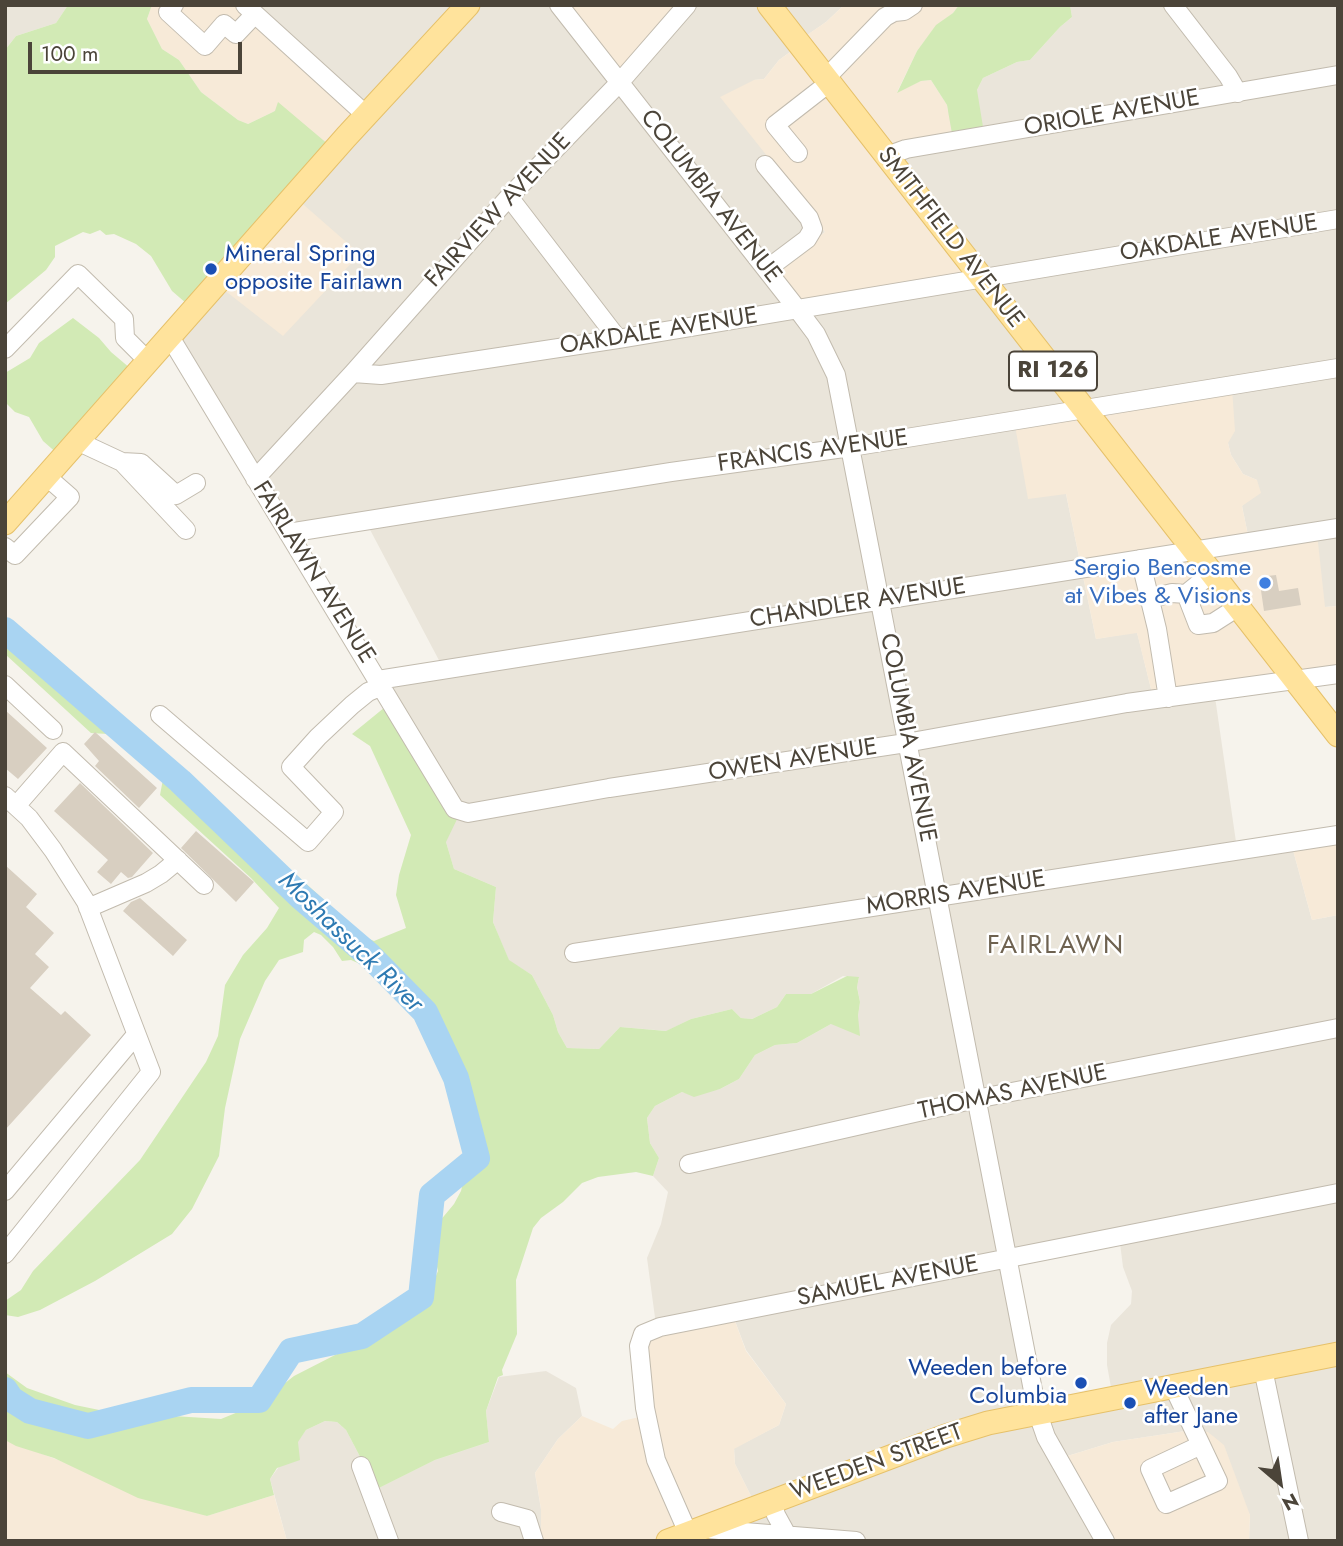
<!DOCTYPE html>
<html>
<head>
<meta charset="utf-8">
<style>
  body { margin:0 }
  #map { position:relative; width:1343px; height:1546px; overflow:hidden; background:#f6f3ec; font-family:Jost,sans-serif }
  canvas { display:block }
  .frame { position:absolute; inset:0; border:7px solid #4b4439; pointer-events:none }
  .north { position:absolute; left:1245px; top:1448px; width:70px; height:70px; -webkit-text-stroke:5px #fff; paint-order:stroke; rotate:151deg; font-size:19px; font-weight:700; line-height:28px; text-align:center; color:#4b4439 }
  .north::after { content:''; display:block; margin:auto; width:24px; height:32px; background:#4b4439; clip-path:polygon(50% 0,100% 100%,50% 72%,0 100%) }
  .scale { position:absolute; left:28px; top:42px; width:214px; height:32px; box-sizing:border-box; border:4px solid #4b4439; border-top:0; padding-left:9px; font-size:21px; line-height:24px; white-space:nowrap; color:#4b4439; -webkit-text-stroke:5px #fff; paint-order:stroke }
</style>
</head>
<body>
<div id="map">
<canvas width="1343" height="1546"></canvas>
<div class="frame"></div>
<div class="north">N</div>
<div class="scale">100 m</div>
</div>
<script>
const ctx = document.querySelector('canvas').getContext('2d');
ctx.lineJoin = 'round';
function paint(path, color) { ctx.fillStyle = color; ctx.fill(path, 'evenodd'); }
const shape = rows => new Path2D(rows.map(r => 'M' + r).join(''));
function stroke(path, color, width, dash) { ctx.strokeStyle = color; ctx.lineWidth = width; ctx.lineCap = dash ? 'butt' : 'round'; ctx.setLineDash(dash || []); ctx.stroke(path); }
function label(font, color, halo, rows, align = 'center') {
  ctx.font = font + ' Jost,sans-serif'; ctx.lineWidth = 5; ctx.setLineDash([]); ctx.textBaseline = 'middle'; ctx.strokeStyle = halo; ctx.fillStyle = color; for (const [text, x, y, turn = 0] of rows) {
    ctx.save(); ctx.translate(x, y); ctx.rotate((+turn || 0) * Math.PI / 180); ctx.textAlign = isNaN(turn) ? turn : align; if (halo) ctx.strokeText(text, 0, 0); ctx.fillText(text, 0, 0); ctx.restore();
  }
}
const residential = shape([
  [5,5,68,5,56,23,16,36,5,50],
  [246,5,844,5,826,22,799,41,797,47,779,60,764,79,754,80,803,201,825,232,809,246,792,305,885,156,977,90,983,78,1017,62,1030,60,1060,27,1072,17,1070,5,1338,5,1338,606,1325,607,1249,540,1242,506,1257,480,1243,474,1231,455,1228,443,1066,494,1096,639,1137,632,1153,697,1215,697,1236,842,1290,839,1312,920,1338,915,1338,1541,1249,1541,1250,1515,1192,1430,1113,1442,1061,1458,1105,1541,661,1541,755,1504,735,1464,734,1448,779,1425,786,1404,746,1350,732,1313,656,1325,647,1258,661,1224,668,1192,653,1176,659,1158,650,1143,647,1118,655,1106,682,1092,689,1094,720,1089,739,1079,755,1055,775,1045,797,1043,831,1024,858,1016,860,1002,857,986,859,978,843,976,811,994,786,994,777,1007,752,1019,741,1018,732,1009,691,1019,667,1031,620,1027,599,1049,567,1048,558,1032,553,1015,532,975,509,961,493,922,496,887,454,869,446,842,379,679,442,666,367,524,291,535,171,339,296,198],
  [1119,1235,1123,1267,1132,1291,1131,1304,1111,1325,1107,1343,1107,1365,1112,1393,1042,1408,1014,1252],
  [546,1371,576,1388,582,1416,558,1439,535,1473,541,1509,541,1541,287,1541,270,1479,306,1430,325,1421,337,1422,346,1430,377,1489,435,1460,489,1442,486,1411,499,1377]
]);
const commercial = shape([
  [152,5,246,5,365,116,336,151,278,103,275,111,248,124,238,120,201,92,179,60,162,49,147,19],
  [559,5,687,5,622,76],
  [844,5,959,5,953,13,936,26,917,51,897,92,921,81,931,80,947,105,953,139,886,152,976,274,806,307,771,277,825,232,803,201,720,97,754,80,764,79,779,60,797,47,798,41,826,22],
  [296,198,360,254,283,336,219,286],
  [1232,388,1235,431,1228,443,1231,455,1243,474,1257,480,1261,493,1242,506,1249,540,1317,533,1325,607,1338,606,1338,671,1153,697,1137,633,1096,639,1066,494,1028,499,1014,420],
  [1338,831,1338,915,1312,920,1290,839],
  [732,1313,746,1351,786,1404,779,1425,734,1449,735,1464,755,1504,661,1541,541,1541,541,1509,535,1473,558,1439,582,1416,613,1429,622,1421,644,1416,644,1330],
  [1192,1430,1208,1432,1224,1445,1250,1515,1249,1541,1105,1541,1061,1458,1113,1442],
  [5,1440,207,1516,274,1495,287,1541,5,1541]
]);
const green = shape([
  [68,5,152,5,147,19,162,49,179,60,201,92,238,120,248,124,275,111,278,102,336,151,194,310,172,291,151,256,136,244,114,234,106,235,100,230,90,234,83,232,55,246,55,257,46,270,5,304,5,50,16,36,56,23],
  [959,5,1070,5,1072,17,1060,27,1030,60,1017,62,983,78,977,90,984,133,953,139,947,105,931,80,921,81,897,93,917,51,936,25,953,13],
  [73,318,99,338,111,352,137,374,59,455,43,441,29,417,15,412,5,402,5,373,30,358,39,343],
  [5,635,26,652,34,649,50,652,365,937,374,941,406,928,396,895,399,875,411,835,370,746,352,734,390,703,461,811,446,842,454,869,496,887,493,922,509,960,532,975,553,1015,558,1032,567,1048,599,1049,620,1027,666,1031,691,1019,732,1009,741,1018,752,1019,777,1007,786,994,811,994,847,976,859,977,857,987,860,1002,858,1016,860,1036,831,1024,797,1043,775,1045,755,1055,739,1079,720,1089,694,1097,682,1092,655,1106,647,1118,650,1143,659,1158,653,1176,636,1172,598,1177,582,1183,563,1202,541,1218,533,1228,516,1280,517,1334,502,1370,503,1375,498,1377,486,1411,489,1442,435,1460,377,1489,346,1430,337,1422,325,1421,306,1430,298,1442,300,1460,277,1468,270,1479,274,1495,207,1516,138,1498,54,1458,16,1446,5,1440,5,1372,27,1388,75,1405,109,1412,221,1419,260,1403,294,1376,421,1311,438,1271,429,1234,454,1204,461,1191,470,1154,461,1105,401,994,374,970,351,960,342,961,333,947,321,935,314,932,304,940,303,952,279,960,265,981,240,1039,225,1108,219,1156,192,1209,172,1234,95,1281,40,1310,18,1317,5,1315,5,1301,21,1290,33,1271,140,1160,206,1062,218,1036,225,985,243,955,267,928,279,908,251,878,160,795,164,774,124,735,91,733,5,654]
]);
const river = shape([
  [5,630,180,781,301,897,370,956,425,1012,456,1078,477,1158,432,1195,421,1297,362,1336,291,1351,259,1400,191,1400,88,1426,30,1411,11,1399,5,1390]
]);
const building = shape([
  [1276,575,1279,591,1298,588,1301,605,1264,611,1259,577],
  [5,710,47,748,18,779,5,768],
  [95,732,157,788,139,808,95,766,99,761,84,744],
  [80,783,153,853,132,877,128,878,121,872,111,884,97,872,108,860,54,811],
  [196,831,254,882,236,902,181,848],
  [5,865,37,894,26,907,54,933,35,954,49,967,30,988,61,1015,65,1011,91,1035,5,1130],
  [140,898,187,940,173,956,123,911,131,902]
]);
const minor = shape([
  [174,5,168,12,205,46,224,24,236,34,255,14],
  [245,5,366,115],
  [559,5,798,310,816,334,836,375,1037,1411,1046,1437,1105,1541],
  [1173,5,1228,76,1238,93],
  [826,78,885,17,894,12,904,11,913,5],
  [798,153,775,125,829,83],
  [887,156,906,149,1338,75],
  [765,165,809,218,813,229,807,239,767,269],
  [509,197,618,339],
  [170,337,455,809,468,813,609,788,906,743,1127,703,1338,674],
  [5,349,78,274,124,319,125,338,148,361],
  [353,373,381,375,618,339,1338,219],
  [77,441,122,462,141,463,176,495,196,483],
  [122,462,186,530],
  [255,479,353,373,509,197,620,82,687,5],
  [288,533,671,472,851,447,1338,368],
  [5,547,15,555,70,497,46,476],
  [1140,559,1157,629,1168,698],
  [1186,594,1198,625,1213,623,1238,607],
  [1148,599,1172,593,1186,594,1212,573],
  [378,680,1338,528],
  [5,685,53,730],
  [160,715,308,842,334,812,291,767,318,737,352,705,368,692,382,686],
  [5,796,29,818,53,850,86,902,151,1072,5,1254],
  [16,806,63,752,204,885],
  [88,908,146,883,161,874,178,860],
  [574,953,1338,835],
  [689,1164,976,1099,1338,1028],
  [5,1191,135,1036],
  [1263,1369,1299,1541],
  [1173,1386,1201,1445,1218,1481,1166,1504,1150,1469,1201,1445],
  [361,1466,389,1541],
  [772,1502,776,1515,787,1535],
  [501,1512,527,1519,534,1541],
  [707,1529,856,1541],
  [688,1533,656,1460,645,1408,639,1346,643,1334,660,1327,1338,1193]
]);
const major = shape([
  [769,5,1338,735],
  [5,523,346,137,468,5],
  [668,1541,946,1436,988,1423,1338,1354]
]);
const markers = [
  [211,269,7,"#1a4fb4"],
  [1265,583,7,"#3f7fe0"],
  [1081,1383,7,"#1a4fb4"],
  [1130,1403,7,"#1a4fb4"]
];
const shields = [
  [1053,371,88]
];
const shieldNames = [
  ["RI 126",1053,371]
];
const streetNames = [
  ["ORIOLE AVENUE",1112,114,-10],
  ["COLUMBIA AVENUE",710,197,52],
  ["FAIRVIEW AVENUE",499,211,-47],
  ["SMITHFIELD AVENUE",950,238,52],
  ["OAKDALE AVENUE",1219,239,-9],
  ["OAKDALE AVENUE",659,332,-9],
  ["FRANCIS AVENUE",813,452,-8],
  ["FAIRLAWN AVENUE",313,573,58],
  ["CHANDLER AVENUE",858,604,-9],
  ["COLUMBIA AVENUE",907,738,79],
  ["OWEN AVENUE",793,761,-9],
  ["MORRIS AVENUE",956,894,-9],
  ["THOMAS AVENUE",1013,1093,-12],
  ["SAMUEL AVENUE",888,1282,-11],
  ["WEEDEN STREET",877,1463,-20]
];
const transitNames = [
  ["Mineral Spring",225,255],
  ["opposite Fairlawn",225,283],
  ["Weeden before",1067,1369,"right"],
  ["Columbia",1067,1397,"right"],
  ["Weeden",1144,1389],
  ["after Jane",1144,1417]
];
const shopNames = [
  ["Sergio Bencosme",1251,569],
  ["at Vibes & Visions",1251,597]
];
const waterNames = [
  ["Moshassuck River",350,943,44]
];
const neighbourhoodNames = [
  ["FAIRLAWN",1056,947]
];
paint(residential, '#eae5da');
paint(commercial, '#f7ead8');
paint(green, '#d2eab5');
stroke(river, '#a9d4f2', 26);
paint(building, '#d8cfc1');
stroke(minor, '#c2bbae', 20);
stroke(major, '#e6c16a', 25);
stroke(minor, '#fff', 18);
stroke(major, '#ffe39c', 23);
for (const [x, y, r, color] of markers) { const dot = new Path2D(); dot.arc(x, y, r, 0, 2 * Math.PI); ctx.fillStyle = color; ctx.fill(dot); stroke(dot, '#fff', 2.5); }
for (const [x, y, w] of shields) { const box = new Path2D(); box.roundRect(x - w / 2, y - 19.5, w, 39, 5); ctx.fillStyle = '#fff'; ctx.fill(box); stroke(box, '#4b4439', 2); }
label('bold 23px', '#4b4439', null, shieldNames);
label('24px', '#4b4439', '#fff', streetNames);
label('24px', '#164399', '#fff', transitNames, 'left');
label('24px', '#366cbe', '#fff', shopNames, 'right');
label('italic 26px', '#2e7ab2', '#fff', waterNames);
ctx.letterSpacing = '2px';
label('26px', '#6e6250', '#fff', neighbourhoodNames);
ctx.letterSpacing = '0px';
</script>
</body>
</html>
